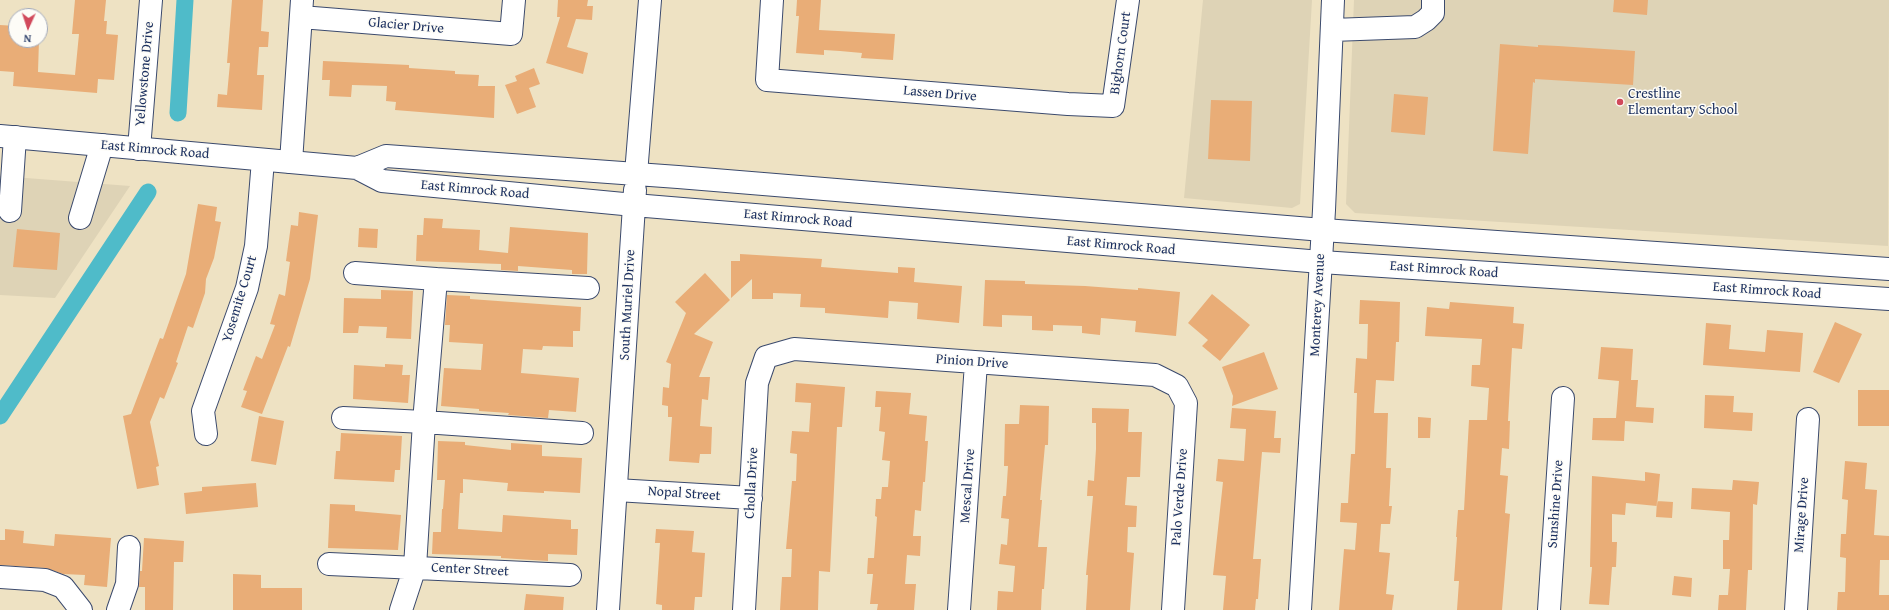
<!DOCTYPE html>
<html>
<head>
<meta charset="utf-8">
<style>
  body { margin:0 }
  #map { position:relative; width:1889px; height:610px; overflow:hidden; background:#eee2c3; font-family:"Gentium Book Plus",serif }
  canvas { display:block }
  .north { position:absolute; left:8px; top:8px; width:40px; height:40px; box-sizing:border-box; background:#fdfcf7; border:1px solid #a3aaba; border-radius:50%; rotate:183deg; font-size:11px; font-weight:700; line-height:16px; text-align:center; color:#1b2f5e }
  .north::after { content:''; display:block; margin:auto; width:14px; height:18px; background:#d1495b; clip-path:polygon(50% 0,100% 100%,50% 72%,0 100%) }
</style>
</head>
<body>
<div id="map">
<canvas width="1889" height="610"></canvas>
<div class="north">N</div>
</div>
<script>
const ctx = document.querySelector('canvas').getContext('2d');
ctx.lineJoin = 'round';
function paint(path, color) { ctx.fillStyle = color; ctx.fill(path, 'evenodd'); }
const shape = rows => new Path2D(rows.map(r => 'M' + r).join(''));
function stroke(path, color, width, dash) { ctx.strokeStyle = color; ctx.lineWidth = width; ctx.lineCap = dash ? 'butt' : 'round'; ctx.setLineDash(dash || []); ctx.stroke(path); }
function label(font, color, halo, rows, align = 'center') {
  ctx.font = font + ' "Gentium Book Plus",serif'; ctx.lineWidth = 3; ctx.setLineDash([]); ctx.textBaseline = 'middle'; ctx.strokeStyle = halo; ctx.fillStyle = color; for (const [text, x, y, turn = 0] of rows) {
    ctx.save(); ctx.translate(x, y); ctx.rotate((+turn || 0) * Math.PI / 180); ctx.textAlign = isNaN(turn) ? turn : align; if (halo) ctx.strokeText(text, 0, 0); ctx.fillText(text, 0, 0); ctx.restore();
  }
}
const built = shape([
  [1203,0,1312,0,1300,204,1292,208,1184,198],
  [1354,0,1889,0,1888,246,1355,213,1346,204],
  [0,176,130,186,55,298,0,295]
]);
const canal = shape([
  [178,113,185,0],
  [0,416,148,192]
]);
const building = shape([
  [75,0,106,0,104,21,107,21,106,34,118,35,114,80,98,79,97,93,13,86,14,72,0,71,0,25,16,26,16,40,39,40,38,72,75,75,79,34,72,34],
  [232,0,263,0,261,31,269,32,268,47,259,47,257,75,264,75,262,110,217,107,218,94,227,95,230,63,227,63],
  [558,0,588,0,587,6,593,6,592,20,576,19,567,47,588,53,583,74,546,63,560,17,557,17],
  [797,0,821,0,819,30,895,34,893,60,861,58,862,53,840,51,824,50,824,55,796,53,799,16,796,16],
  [1614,0,1648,0,1647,15,1613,12],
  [1500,44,1538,47,1538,45,1558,46,1635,51,1633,85,1535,79,1535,83,1533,82,1528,154,1493,151],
  [323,61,409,65,409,68,455,71,455,74,479,75,478,86,495,86,494,118,395,110,396,102,386,101,387,86,352,85,351,97,329,96,330,80,322,80],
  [534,68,540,84,529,88,536,107,517,114,505,85,517,81,515,76],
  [1394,94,1428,97,1425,135,1391,132],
  [1211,100,1252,101,1250,161,1208,159],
  [198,204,217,207,215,221,221,222,214,258,206,279,205,293,193,328,188,326,176,362,178,363,164,399,160,397,150,422,159,466,156,467,159,485,137,489,123,416,131,414,160,338,163,339,186,274],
  [299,212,318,215,310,279,290,347,288,346,262,414,241,407,247,391,243,390,256,356,262,359,275,325,270,324,279,294,285,296,290,262,286,261,291,225,298,226],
  [424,218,443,219,442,228,480,230,479,250,508,253,510,227,588,233,587,274,572,274,572,270,518,266,518,271,501,270,501,264,416,261,417,235,423,235],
  [359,228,378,229,377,248,358,247],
  [17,229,60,233,57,270,13,267],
  [740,254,822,259,821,267,859,270,898,273,898,267,915,268,914,282,962,286,959,323,917,319,918,303,889,301,888,318,825,313,825,308,800,307,801,294,773,293,773,299,752,299,752,279,731,298,731,261,740,261],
  [705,273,730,300,694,334,713,342,699,377,710,377,708,400,702,399,700,426,712,427,711,454,700,454,699,463,669,461,672,417,668,417,668,406,662,405,663,387,669,388,671,364,666,362,686,313,675,302],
  [985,280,1025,281,1025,284,1085,286,1138,290,1138,288,1180,292,1176,336,1135,332,1136,321,1101,318,1100,335,1082,333,1082,326,1053,325,1053,331,1032,330,1032,316,1002,315,1002,327,983,326],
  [381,290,413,291,411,339,386,338,387,327,359,326,358,333,343,333,344,298,381,299],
  [1212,294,1250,325,1220,361,1202,346,1208,340,1188,323],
  [447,295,470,296,470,299,581,307,580,331,573,331,573,347,543,346,542,350,523,349,521,373,579,378,576,412,549,410,548,418,508,415,509,413,479,411,479,409,441,406,444,368,481,370,483,344,449,342,450,325,445,325],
  [1360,300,1400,302,1399,342,1396,342,1394,381,1376,380,1374,413,1388,413,1386,468,1391,468,1389,506,1392,506,1390,524,1381,524,1379,552,1390,553,1386,594,1394,595,1392,610,1339,610,1344,549,1355,550,1357,523,1340,522,1341,503,1348,503,1351,454,1355,454,1357,393,1354,393,1356,358,1367,359,1368,324,1359,324],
  [1450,302,1514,307,1513,323,1524,324,1522,349,1512,348,1508,421,1510,421,1509,449,1502,448,1500,475,1508,476,1505,513,1510,514,1502,610,1457,610,1459,581,1454,581,1457,537,1456,537,1458,510,1464,510,1469,420,1487,420,1489,388,1471,386,1472,365,1480,365,1482,339,1425,336,1427,307,1449,309],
  [1835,322,1862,334,1839,383,1813,372],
  [1706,323,1731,325,1729,349,1765,352,1767,330,1803,333,1800,372,1703,365],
  [1601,347,1633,349,1631,380,1638,380,1636,407,1654,408,1653,423,1625,421,1624,441,1592,440,1593,418,1616,418,1619,381,1598,379],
  [1264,352,1278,389,1232,406,1233,396,1222,367],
  [385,364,403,365,402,375,410,375,408,403,353,399,354,365,385,367],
  [796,383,845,387,842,427,837,427,830,572,819,571,818,610,780,610,782,577,791,577,792,549,786,549,792,481,796,481,797,454,790,453,792,431,809,432,811,403,795,402],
  [1858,390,1889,390,1889,426,1858,426],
  [876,391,911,393,909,414,927,416,925,441,928,441,925,482,923,482,921,511,915,510,913,536,921,536,920,556,907,555,905,584,916,584,914,610,877,610,878,604,870,604,873,574,867,574,868,558,874,558,877,517,875,516,876,499,881,499,882,487,888,487,890,461,882,460,885,432,879,431,881,407,875,407],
  [1705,395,1734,396,1733,412,1753,413,1752,431,1704,428],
  [1020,405,1049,406,1048,445,1045,445,1040,500,1042,500,1038,547,1047,547,1044,589,1042,589,1041,610,997,610,998,591,1013,592,1015,566,999,564,1001,544,1007,545,1009,519,1001,518,1003,496,1006,496,1008,466,1004,466,1005,424,1019,424],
  [1092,408,1129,409,1128,432,1142,432,1140,477,1127,477,1125,505,1137,506,1136,527,1128,527,1127,552,1134,553,1130,610,1086,610,1088,575,1086,575,1093,496,1087,496,1088,480,1094,481,1096,449,1096,423,1092,423],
  [1232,408,1276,411,1274,438,1281,438,1280,453,1262,452,1253,559,1261,559,1258,599,1256,599,1255,610,1223,610,1226,576,1213,575,1223,482,1216,481,1218,459,1244,461,1246,429,1230,428],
  [259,416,284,421,276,465,251,461],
  [1418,417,1431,418,1430,438,1418,438],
  [341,433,402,436,400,470,395,470,394,482,334,479,336,451,340,451],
  [438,441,465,442,465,445,511,450,511,443,542,445,542,456,582,458,580,493,544,491,544,493,507,491,508,483,463,479,463,493,460,493,458,529,502,532,503,515,571,520,571,529,578,529,577,555,548,554,548,561,501,558,501,556,432,554,433,532,441,532,442,509,443,509,445,480,437,480],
  [1845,461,1867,463,1865,489,1877,490,1874,535,1889,536,1889,560,1880,560,1879,595,1889,595,1889,610,1837,610,1838,592,1845,592,1846,558,1840,557,1841,534,1846,534,1848,500,1842,499],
  [1645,472,1660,474,1657,506,1626,503,1625,515,1612,514,1612,542,1617,542,1616,567,1612,567,1609,605,1589,604,1592,567,1590,567,1592,476,1645,481],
  [1733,480,1759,482,1757,505,1753,504,1752,570,1748,570,1746,610,1718,610,1719,595,1728,595,1730,569,1723,569,1723,540,1729,540,1730,512,1691,509,1692,488,1732,490],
  [256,483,258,507,186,514,184,493,202,491,202,487],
  [1657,501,1673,502,1672,518,1656,517],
  [330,504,355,505,355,511,401,515,398,550,328,548],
  [5,529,24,531,23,543,54,546,55,534,111,538,107,587,84,585,85,575,63,574,46,568,0,565,0,540,5,540],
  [656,529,694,531,692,552,705,553,702,597,695,597,694,610,662,610,662,605,656,604,660,543,655,543],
  [144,538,184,541,183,562,174,562,173,610,145,610,145,587,139,587,140,571,142,571],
  [233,574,261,575,261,588,302,588,302,610,233,610],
  [1674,576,1692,578,1691,597,1672,595],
  [526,594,564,597,563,610,524,610]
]);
const minor = shape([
  [772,0,767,80,1068,104,1113,106,1128,0],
  [301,17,511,34,514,0],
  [1332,30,1415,27,1426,20,1433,13,1433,0],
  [139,149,151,0],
  [291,162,302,0],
  [636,174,650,0],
  [10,211,15,137],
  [80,218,102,145],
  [355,273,436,279],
  [343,418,424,422,415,567,401,610],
  [582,433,424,422,436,279,588,288],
  [206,434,203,411,247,288,256,246,263,160],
  [616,490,751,498],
  [329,564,570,575],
  [0,577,45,580,63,587,81,610],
  [118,610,127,584,129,547],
  [744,610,757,383,766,357,794,349,1155,375,1177,386,1186,403,1173,610],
  [959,610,976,363],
  [1300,610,1324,210,1333,0],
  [1549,610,1563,398],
  [1796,610,1808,419]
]);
const major = shape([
  [0,136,357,168,382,181,634,205,1321,262,1889,299],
  [357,168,386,156,678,177,1323,230,1889,269],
  [608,610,635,190]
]);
const markers = [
  [1620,102,4,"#d1495b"]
];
const streetNames = [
  ["Glacier Drive",406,26,5],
  ["Bighorn Court",1121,53,-82],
  ["Yellowstone Drive",145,74,-85],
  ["Lassen Drive",940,94,5],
  ["East Rimrock Road",155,150,5],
  ["East Rimrock Road",475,190,5],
  ["East Rimrock Road",798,219,5],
  ["East Rimrock Road",1121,246,5],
  ["East Rimrock Road",1444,270,4],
  ["East Rimrock Road",1767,291,4],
  ["Yosemite Court",240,299,-73],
  ["South Muriel Drive",628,305,-87],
  ["Monterey Avenue",1318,305,-87],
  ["Pinion Drive",972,362,4],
  ["Cholla Drive",752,483,-87],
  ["Mescal Drive",968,486,-86],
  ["Nopal Street",684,494,4],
  ["Palo Verde Drive",1180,497,-86],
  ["Sunshine Drive",1556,504,-86],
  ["Mirage Drive",1802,515,-86],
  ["Center Street",470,570,3]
];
const poiNames = [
  ["Crestline",1628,94],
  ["Elementary School",1628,110]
];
paint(built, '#ded3b6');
stroke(canal, '#4fbbc9', 17);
paint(building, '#e9ad77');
stroke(minor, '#3b4a6d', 24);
stroke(major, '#3b4a6d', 24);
stroke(minor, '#fff', 22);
stroke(major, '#fff', 22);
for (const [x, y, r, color] of markers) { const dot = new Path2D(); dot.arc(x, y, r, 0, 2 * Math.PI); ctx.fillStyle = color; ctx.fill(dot); stroke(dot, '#fdfcf7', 1.5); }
label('14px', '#1b2f5e', '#fdfcf7', streetNames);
label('14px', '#1b2f5e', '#fdfcf7', poiNames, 'left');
</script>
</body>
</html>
